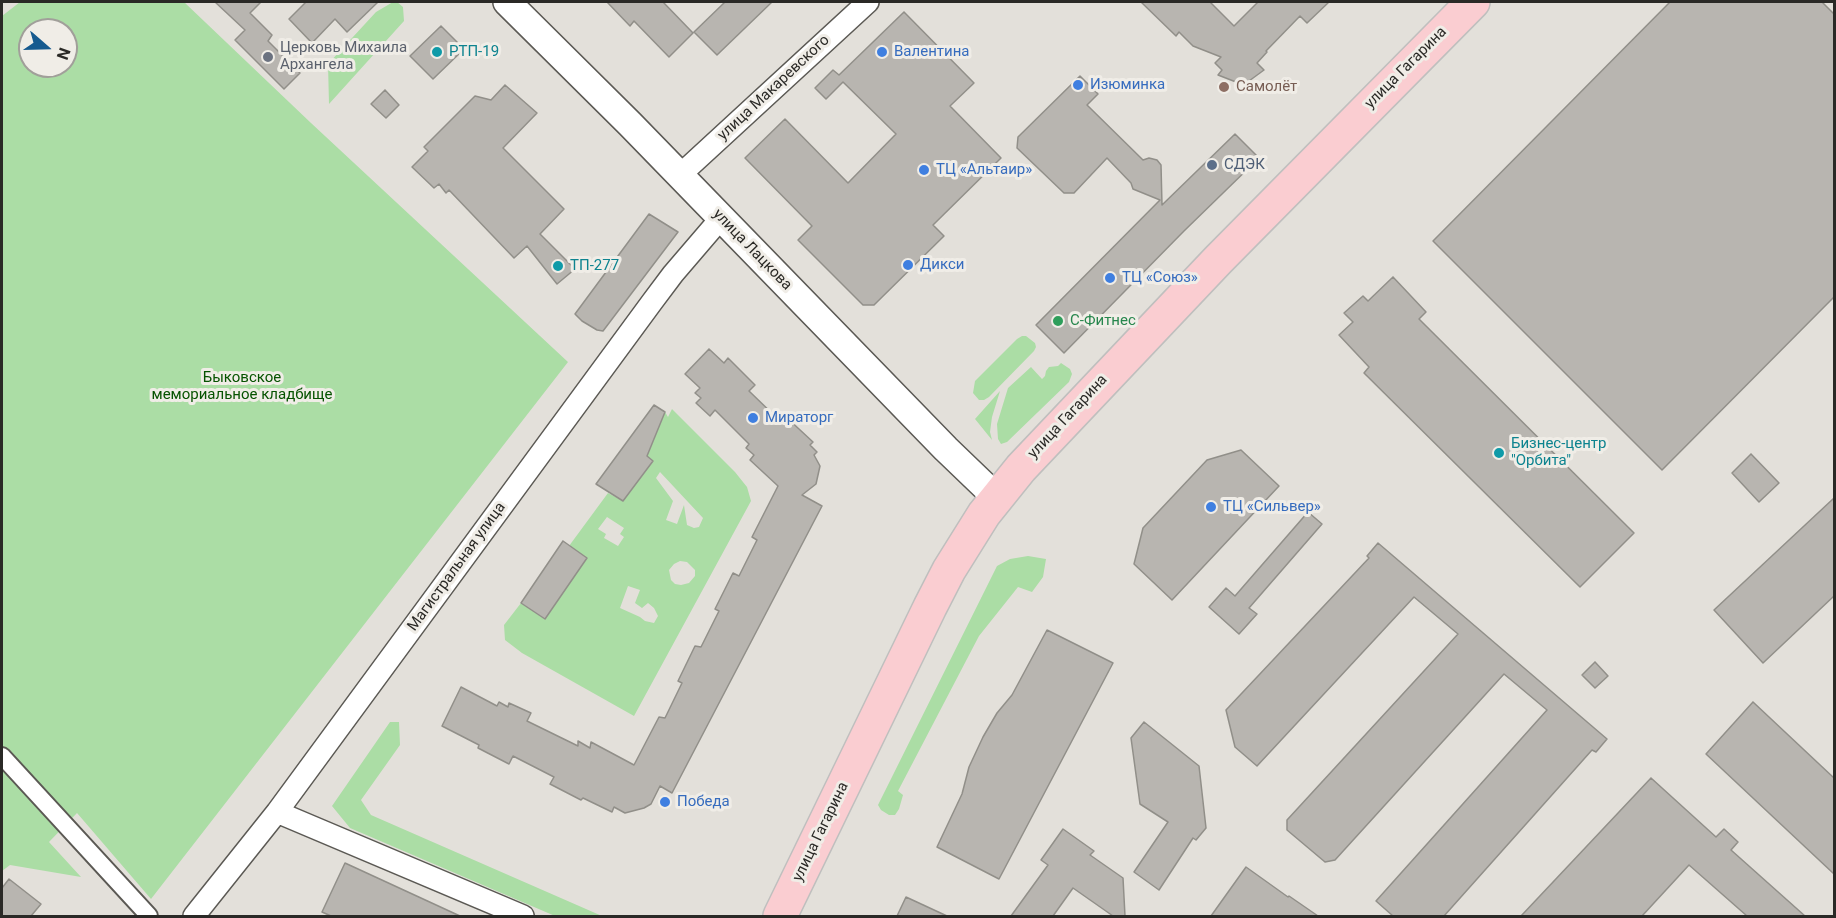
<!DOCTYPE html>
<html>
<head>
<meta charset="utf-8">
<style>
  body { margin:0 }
  #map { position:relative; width:1836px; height:918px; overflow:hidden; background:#e3e0da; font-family:Roboto,sans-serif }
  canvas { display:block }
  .frame { position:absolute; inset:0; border:3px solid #2a2926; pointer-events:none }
  .north { position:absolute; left:18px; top:18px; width:60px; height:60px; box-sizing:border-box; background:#f0ede7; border:2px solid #a19f9a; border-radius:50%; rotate:110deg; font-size:16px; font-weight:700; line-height:24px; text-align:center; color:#2a2926 }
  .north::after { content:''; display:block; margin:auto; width:21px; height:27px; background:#165a8f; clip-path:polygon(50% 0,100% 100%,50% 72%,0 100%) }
</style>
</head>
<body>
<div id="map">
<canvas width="1836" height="918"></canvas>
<div class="frame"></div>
<div class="north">N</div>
</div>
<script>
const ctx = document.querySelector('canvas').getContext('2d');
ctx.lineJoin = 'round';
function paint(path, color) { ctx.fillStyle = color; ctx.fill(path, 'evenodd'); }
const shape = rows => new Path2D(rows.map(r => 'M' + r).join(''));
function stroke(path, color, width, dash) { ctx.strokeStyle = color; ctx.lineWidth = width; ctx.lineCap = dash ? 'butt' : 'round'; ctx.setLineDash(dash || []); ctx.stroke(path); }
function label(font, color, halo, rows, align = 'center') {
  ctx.font = font + ' Roboto,sans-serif'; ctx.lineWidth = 6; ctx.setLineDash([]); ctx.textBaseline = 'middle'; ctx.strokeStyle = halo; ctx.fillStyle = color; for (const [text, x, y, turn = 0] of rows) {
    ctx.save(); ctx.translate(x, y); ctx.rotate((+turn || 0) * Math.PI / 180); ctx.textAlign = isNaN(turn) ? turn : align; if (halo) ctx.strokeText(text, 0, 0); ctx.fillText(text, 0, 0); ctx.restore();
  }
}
const green = shape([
  [20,2,184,2,311,123,568,362,151,899,77,813,49,842,81,877,10,865,2,871,2,16],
  [30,30,66,30,66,66,30,66],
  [393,2,397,2,403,7,404,21,329,104,328,64,376,12],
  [1022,336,1026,336,1035,343,1036,347,1034,351,989,397,984,400,979,400,973,393,975,381,1017,339],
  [1061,363,1070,369,1072,374,1069,382,1007,442,1001,444,998,439,997,424,1008,388,1031,367,1042,379,1045,376,1046,371,1049,367,1058,366],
  [1000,391,992,417,990,432,992,440,975,419],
  [672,409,735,472,747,487,751,501,634,716,522,653,505,640,504,625,521,603,545,619,586,558,569,546,608,493,623,501,653,461,647,456,665,412,668,417],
  [660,472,703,518,699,527,694,528,687,525,684,505,677,524,666,520,673,501,656,478],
  [607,517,624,528,620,534,624,537,618,546,604,538,606,534,598,529],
  [680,561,687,562,695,570,695,576,689,583,681,585,675,584,671,580,669,570,674,564],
  [628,586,640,590,635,603,642,608,648,603,654,608,658,616,654,623,645,621,640,617,620,608],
  [1028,556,1046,559,1043,577,1032,592,1018,587,979,636,898,791,903,795,899,809,895,815,889,815,881,810,878,805,997,566,1010,559],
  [390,722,399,722,400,745,361,800,371,815,602,916,555,916,350,828,332,806]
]);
const building = shape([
  [215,2,261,2,250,13,272,35,268,41,300,73,284,89,235,40,245,30,215,2],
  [306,2,378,2,347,32,335,19,312,43,289,19,306,2],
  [607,2,663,2,693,33,669,57,634,21,630,26,607,2],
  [725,2,772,2,717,55,694,32,725,2],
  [1141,2,1210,2,1234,26,1258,2,1329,2,1307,23,1300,16,1266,51,1267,52,1257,63,1264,70,1249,81,1236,82,1218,75,1222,70,1215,63,1221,57,1193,46,1179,32,1176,36,1141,2],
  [1670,2,1822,2,1834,14,1834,297,1662,470,1433,241,1670,2],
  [904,12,974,83,950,106,1001,158,933,225,944,236,874,305,863,305,798,240,812,226,745,158,785,119,848,183,896,134,843,82,826,99,815,88,833,70,839,75,904,12],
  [441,26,464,49,433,79,410,56,441,26],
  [1080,76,1098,94,1087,105,1143,160,1149,158,1157,160,1161,165,1162,205,1235,134,1259,158,1184,231,1064,353,1036,325,1160,200,1133,189,1131,183,1107,158,1074,193,1064,193,1017,148,1018,137,1080,76],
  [505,85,537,113,503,148,564,209,540,234,575,269,557,284,527,246,514,258,449,190,446,193,439,184,434,188,412,167,428,151,424,147,475,96,491,100,505,85],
  [385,90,399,105,386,118,371,104,385,90],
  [649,214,678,232,603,331,597,330,582,321,575,314,649,214],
  [1393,277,1426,312,1419,319,1634,533,1580,587,1364,373,1369,367,1339,335,1353,322,1344,313,1363,296,1368,301,1393,277],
  [709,349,724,363,728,358,755,385,749,391,779,420,785,416,813,442,810,445,817,452,814,455,820,466,816,484,802,495,822,506,672,793,660,786,651,804,644,808,625,813,614,807,612,812,583,798,581,800,550,784,554,777,513,756,509,764,478,748,479,745,442,726,461,687,497,706,499,702,508,707,509,703,531,713,527,721,578,746,578,741,590,748,591,742,634,765,659,717,665,718,682,683,678,681,695,646,701,647,719,611,715,609,733,573,739,576,757,540,752,537,778,486,750,460,754,455,746,448,749,444,715,410,710,416,696,403,701,398,695,393,700,388,685,374,709,349],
  [654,405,665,412,647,456,653,461,623,501,596,484,654,405],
  [1241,450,1279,486,1172,600,1134,564,1143,528,1207,460,1241,450],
  [1751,454,1779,483,1759,502,1732,473,1751,454],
  [1834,498,1834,596,1763,663,1714,610,1834,498],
  [1308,512,1322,524,1249,608,1257,614,1239,634,1209,607,1226,588,1235,596,1308,512],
  [563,541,587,558,545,619,521,603,563,541],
  [1378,543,1607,739,1596,752,1592,750,1444,916,1393,916,1376,901,1547,710,1504,674,1335,860,1325,862,1287,830,1287,820,1458,634,1414,597,1257,766,1235,747,1226,710,1369,558,1367,556,1378,543],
  [1047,630,1113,663,999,879,937,847,962,794,969,767,983,737,997,713,1012,695,1047,630],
  [1595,662,1608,676,1595,688,1582,675,1595,662],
  [1753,702,1834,778,1834,874,1706,754,1753,702],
  [1144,722,1199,766,1206,828,1196,840,1193,838,1159,890,1134,872,1168,822,1140,804,1131,738,1144,722],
  [1651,778,1716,837,1724,829,1738,842,1731,850,1805,916,1747,916,1689,865,1642,916,1521,916,1651,778],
  [1063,829,1094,851,1090,855,1123,878,1125,916,1113,916,1073,888,1053,916,1011,916,1048,865,1041,860,1063,829],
  [345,863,460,916,331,916,322,912,345,863],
  [1246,867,1288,897,1289,896,1318,916,1211,916,1246,867],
  [9,879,41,904,31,916,2,916,2,888,9,879],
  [906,897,947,916,897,916,906,897]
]);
const pedestrian = shape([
  [2,756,149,916]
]);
const minor = shape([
  [680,175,868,2],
  [277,812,523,916],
  [194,916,277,812,652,302,673,274,721,218]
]);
const tertiary = shape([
  [507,2,630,124,946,449,997,498]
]);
const primary = shape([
  [780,916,930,607,949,570,984,514,1021,468,1218,260,1473,2]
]);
const markers = [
  [437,52,6,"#0f9aa8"],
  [882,52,6,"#3f7fe0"],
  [268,57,6,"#6b7280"],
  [1078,85,6,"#3f7fe0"],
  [1224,87,6,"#8d6e63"],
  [1212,165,6,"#5c6f8a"],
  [924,170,6,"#3f7fe0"],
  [908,265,6,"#3f7fe0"],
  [558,266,6,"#0f9aa8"],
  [1110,278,6,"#3f7fe0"],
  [1058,321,6,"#2e9e5b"],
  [753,418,6,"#3f7fe0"],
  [1499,453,6,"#0f9aa8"],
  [1211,507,6,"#3f7fe0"],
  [665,802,6,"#3f7fe0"]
];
const worshipNames = [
  ["Церковь Михаила",280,48],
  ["Архангела",280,65]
];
const cultureNames = [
  ["РТП-19",449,52],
  ["ТП-277",570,266],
  ["Бизнес-центр",1511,444],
  ["\"Орбита\"",1511,461]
];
const shopNames = [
  ["Валентина",894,52],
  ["Изюминка",1090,85],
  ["ТЦ «Альтаир»",936,170],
  ["Дикси",920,265],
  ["ТЦ «Союз»",1122,278],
  ["Мираторг",765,418],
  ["ТЦ «Сильвер»",1223,507],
  ["Победа",677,802]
];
const streetNames = [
  ["улица Гагарина",1406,68,-45],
  ["улица Макаревского",774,88,-43],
  ["улица Лацкова",752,250,46],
  ["улица Гагарина",1068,417,-47],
  ["Магистральная улица",457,567,-54],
  ["улица Гагарина",821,832,-64]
];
const educationNames = [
  ["Самолёт",1236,87]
];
const serviceNames = [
  ["СДЭК",1224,165]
];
const leisureNames = [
  ["С-Фитнес",1070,321]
];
const parkNames = [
  ["Быковское",242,378],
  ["мемориальное кладбище",242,395]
];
paint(green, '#abdda5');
paint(building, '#b8b5b0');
stroke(building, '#918f89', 1.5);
stroke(pedestrian, '#5b5954', 20);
stroke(minor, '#5b5954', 24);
stroke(tertiary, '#5b5954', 30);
stroke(primary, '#bfbfbe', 36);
stroke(pedestrian, '#fff', 16);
stroke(minor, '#fff', 21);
stroke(tertiary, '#fff', 27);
stroke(primary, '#facdd1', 33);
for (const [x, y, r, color] of markers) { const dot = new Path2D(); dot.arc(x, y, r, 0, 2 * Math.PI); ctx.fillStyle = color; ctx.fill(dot); stroke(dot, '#f0ede7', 2); }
label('15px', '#5b616d', '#f0ede7', worshipNames, 'left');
label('15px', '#0d838f', '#f0ede7', cultureNames, 'left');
label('15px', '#366cbe', '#f0ede7', shopNames, 'left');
label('15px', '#2a2926', '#f0ede7', streetNames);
label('15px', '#785e54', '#f0ede7', educationNames, 'left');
label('15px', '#4e5e75', '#f0ede7', serviceNames, 'left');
label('15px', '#27864d', '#f0ede7', leisureNames, 'left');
label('15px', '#065301', '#f0ede7', parkNames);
</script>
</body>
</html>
